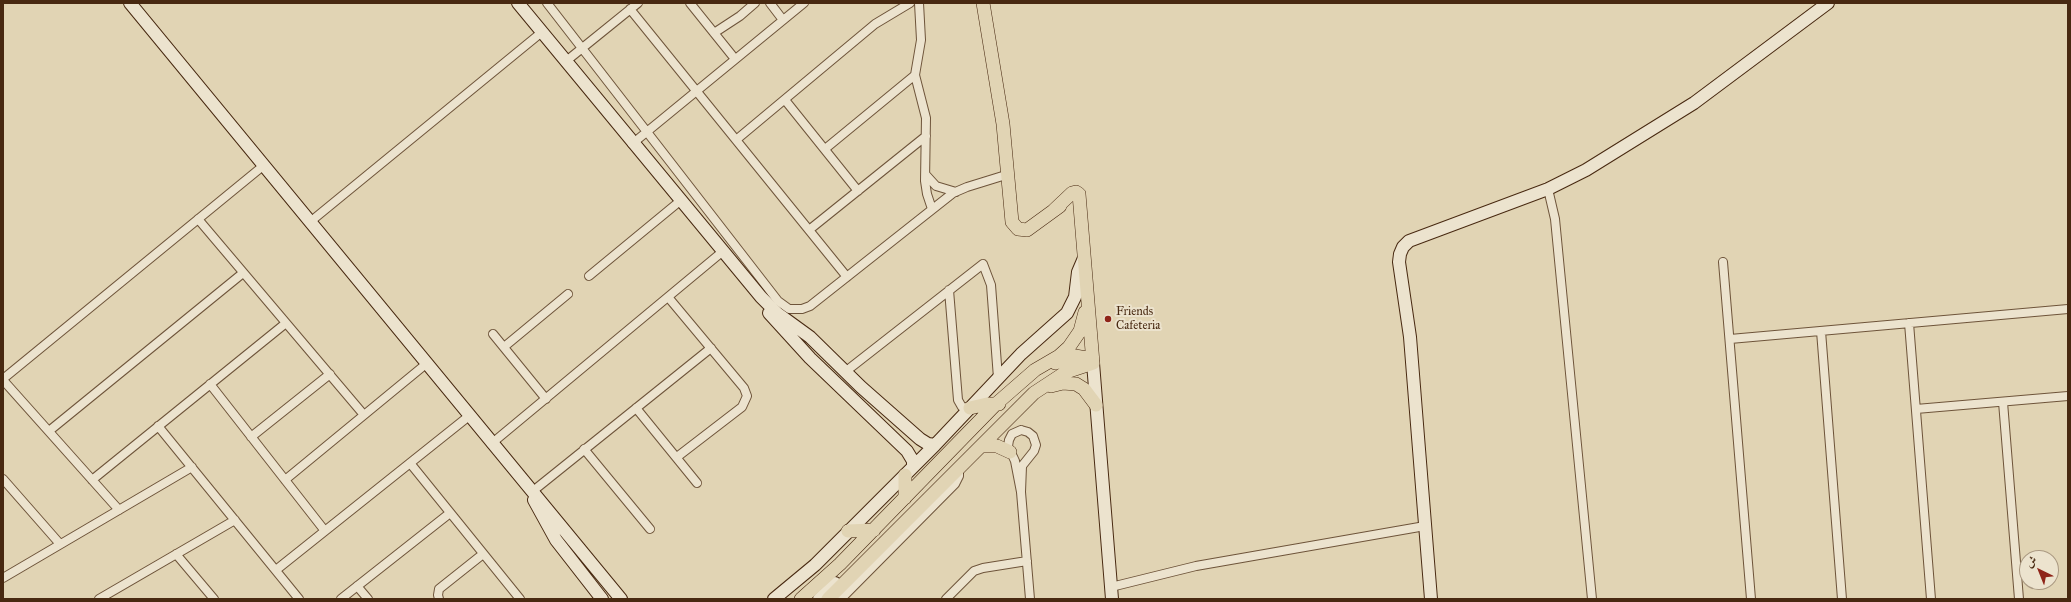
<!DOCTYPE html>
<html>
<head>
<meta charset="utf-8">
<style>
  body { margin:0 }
  #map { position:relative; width:2071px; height:602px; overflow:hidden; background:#e1d4b4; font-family:"IM FELL Great Primer",Amiri,serif }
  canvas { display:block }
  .frame { position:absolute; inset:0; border:4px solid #482911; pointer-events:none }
  .north { position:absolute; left:2019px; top:550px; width:40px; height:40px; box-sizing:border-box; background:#ece3ce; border:1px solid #aa9982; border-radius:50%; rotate:317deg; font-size:11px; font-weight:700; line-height:16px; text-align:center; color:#482911 }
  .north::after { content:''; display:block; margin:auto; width:14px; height:18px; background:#8f2418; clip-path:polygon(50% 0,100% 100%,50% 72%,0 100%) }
</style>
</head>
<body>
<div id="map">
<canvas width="2071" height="602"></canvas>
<div class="frame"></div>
<div class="north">ش</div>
</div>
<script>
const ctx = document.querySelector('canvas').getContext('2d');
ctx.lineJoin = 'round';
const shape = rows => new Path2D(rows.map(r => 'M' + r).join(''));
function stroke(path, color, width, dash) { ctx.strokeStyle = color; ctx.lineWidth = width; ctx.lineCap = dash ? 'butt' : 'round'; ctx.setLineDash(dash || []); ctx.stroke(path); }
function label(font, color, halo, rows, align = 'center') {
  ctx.font = font + ' "IM FELL Great Primer",serif'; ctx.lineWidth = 4; ctx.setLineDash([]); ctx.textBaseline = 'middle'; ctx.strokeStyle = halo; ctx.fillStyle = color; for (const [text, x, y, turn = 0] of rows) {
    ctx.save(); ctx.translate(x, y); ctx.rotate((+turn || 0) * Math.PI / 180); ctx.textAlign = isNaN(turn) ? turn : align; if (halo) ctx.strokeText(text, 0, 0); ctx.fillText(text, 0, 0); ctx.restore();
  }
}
const street = shape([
  [547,3,778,301,789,309,802,309,810,306,953,193,967,187,1009,174],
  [690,3,735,59],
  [770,3,783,20],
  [919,3,921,40,915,75,926,118,925,181,927,194,932,209],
  [630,9,847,277],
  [714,33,740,16,755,3],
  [565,62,638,3],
  [785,100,858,191],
  [736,140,875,24,910,3],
  [632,144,804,3],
  [825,149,915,75],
  [926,175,936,186,956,192],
  [1548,189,1555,219,1592,599],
  [198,219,364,415],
  [310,222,542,32],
  [809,230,926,136],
  [1723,262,1751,599],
  [589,276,680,201],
  [949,290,958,400,962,407,970,408],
  [668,297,744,388,747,396,742,407,677,457],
  [1909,323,1931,599],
  [1821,331,1842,599],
  [493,334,546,399],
  [1730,339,2068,309],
  [504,347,568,294],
  [845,372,983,264,991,285,998,378],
  [3,379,263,166],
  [3,380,119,510],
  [210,384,325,531],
  [2003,402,2019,599],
  [636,408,697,483],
  [1916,409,2068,396],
  [158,426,299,599],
  [1021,430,1028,432,1033,436,1036,445,1034,451,1022,466,1021,492,1015,461,1008,446,1009,440,1012,434,1021,430],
  [49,431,243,273],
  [251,437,330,374],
  [491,444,722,252],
  [584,449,650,529],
  [410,463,520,599],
  [3,479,60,544],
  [92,480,286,323],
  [285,480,426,364],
  [533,491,711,348],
  [1021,492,1030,599],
  [176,554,214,599],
  [276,570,469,416],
  [3,578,192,467],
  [357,586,368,599],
  [1111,587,1196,566,1425,526],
  [99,599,235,520],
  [341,599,450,513],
  [439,599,438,595,439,589,483,554],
  [841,599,955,484,959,476,959,468],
  [946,599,974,571,983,568,1027,561]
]);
const secondary = shape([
  [130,3,621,599],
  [518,3,761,297,777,313,810,337,861,387,920,439,928,444,935,445],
  [769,313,810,358,907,451,913,461,913,466],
  [1093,363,1112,599],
  [534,500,556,540,602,599],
  [774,599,815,565,935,445,1021,354,1067,313,1075,297,1078,272,1084,258],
  [819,599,835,583],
  [1431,599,1410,337,1399,262,1400,254,1403,247,1409,241,1548,189,1586,170,1694,103,1828,3]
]);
const primary = shape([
  [983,3,1003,124,1012,222,1018,229,1027,230,1060,206],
  [1055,363,1075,356,1092,359],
  [1051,386,1063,383,1076,384,1084,389,1096,405],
  [970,408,987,404,999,404],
  [981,446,997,446,1010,452],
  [905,475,905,498],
  [848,531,874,530],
  [801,599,840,564,996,404,1035,370,1059,356,1069,347,1080,331,1085,312],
  [828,599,1034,393,1066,372,1093,363,1079,194,1076,192,1072,193,1054,210]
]);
const markers = [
  [1108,319,4,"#8f2418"]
];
const poiNames = [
  ["Friends",1116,312],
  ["Cafeteria",1116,326]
];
stroke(street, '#6e543a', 10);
stroke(secondary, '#482911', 14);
stroke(primary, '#482911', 14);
stroke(street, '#ece3ce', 8);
stroke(secondary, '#ece3ce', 12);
stroke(primary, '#e1d4b4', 13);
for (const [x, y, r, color] of markers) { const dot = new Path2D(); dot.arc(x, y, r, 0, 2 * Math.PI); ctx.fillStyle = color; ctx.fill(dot); stroke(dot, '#ece3ce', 1.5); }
label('12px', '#482911', '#ece3ce', poiNames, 'left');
</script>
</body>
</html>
